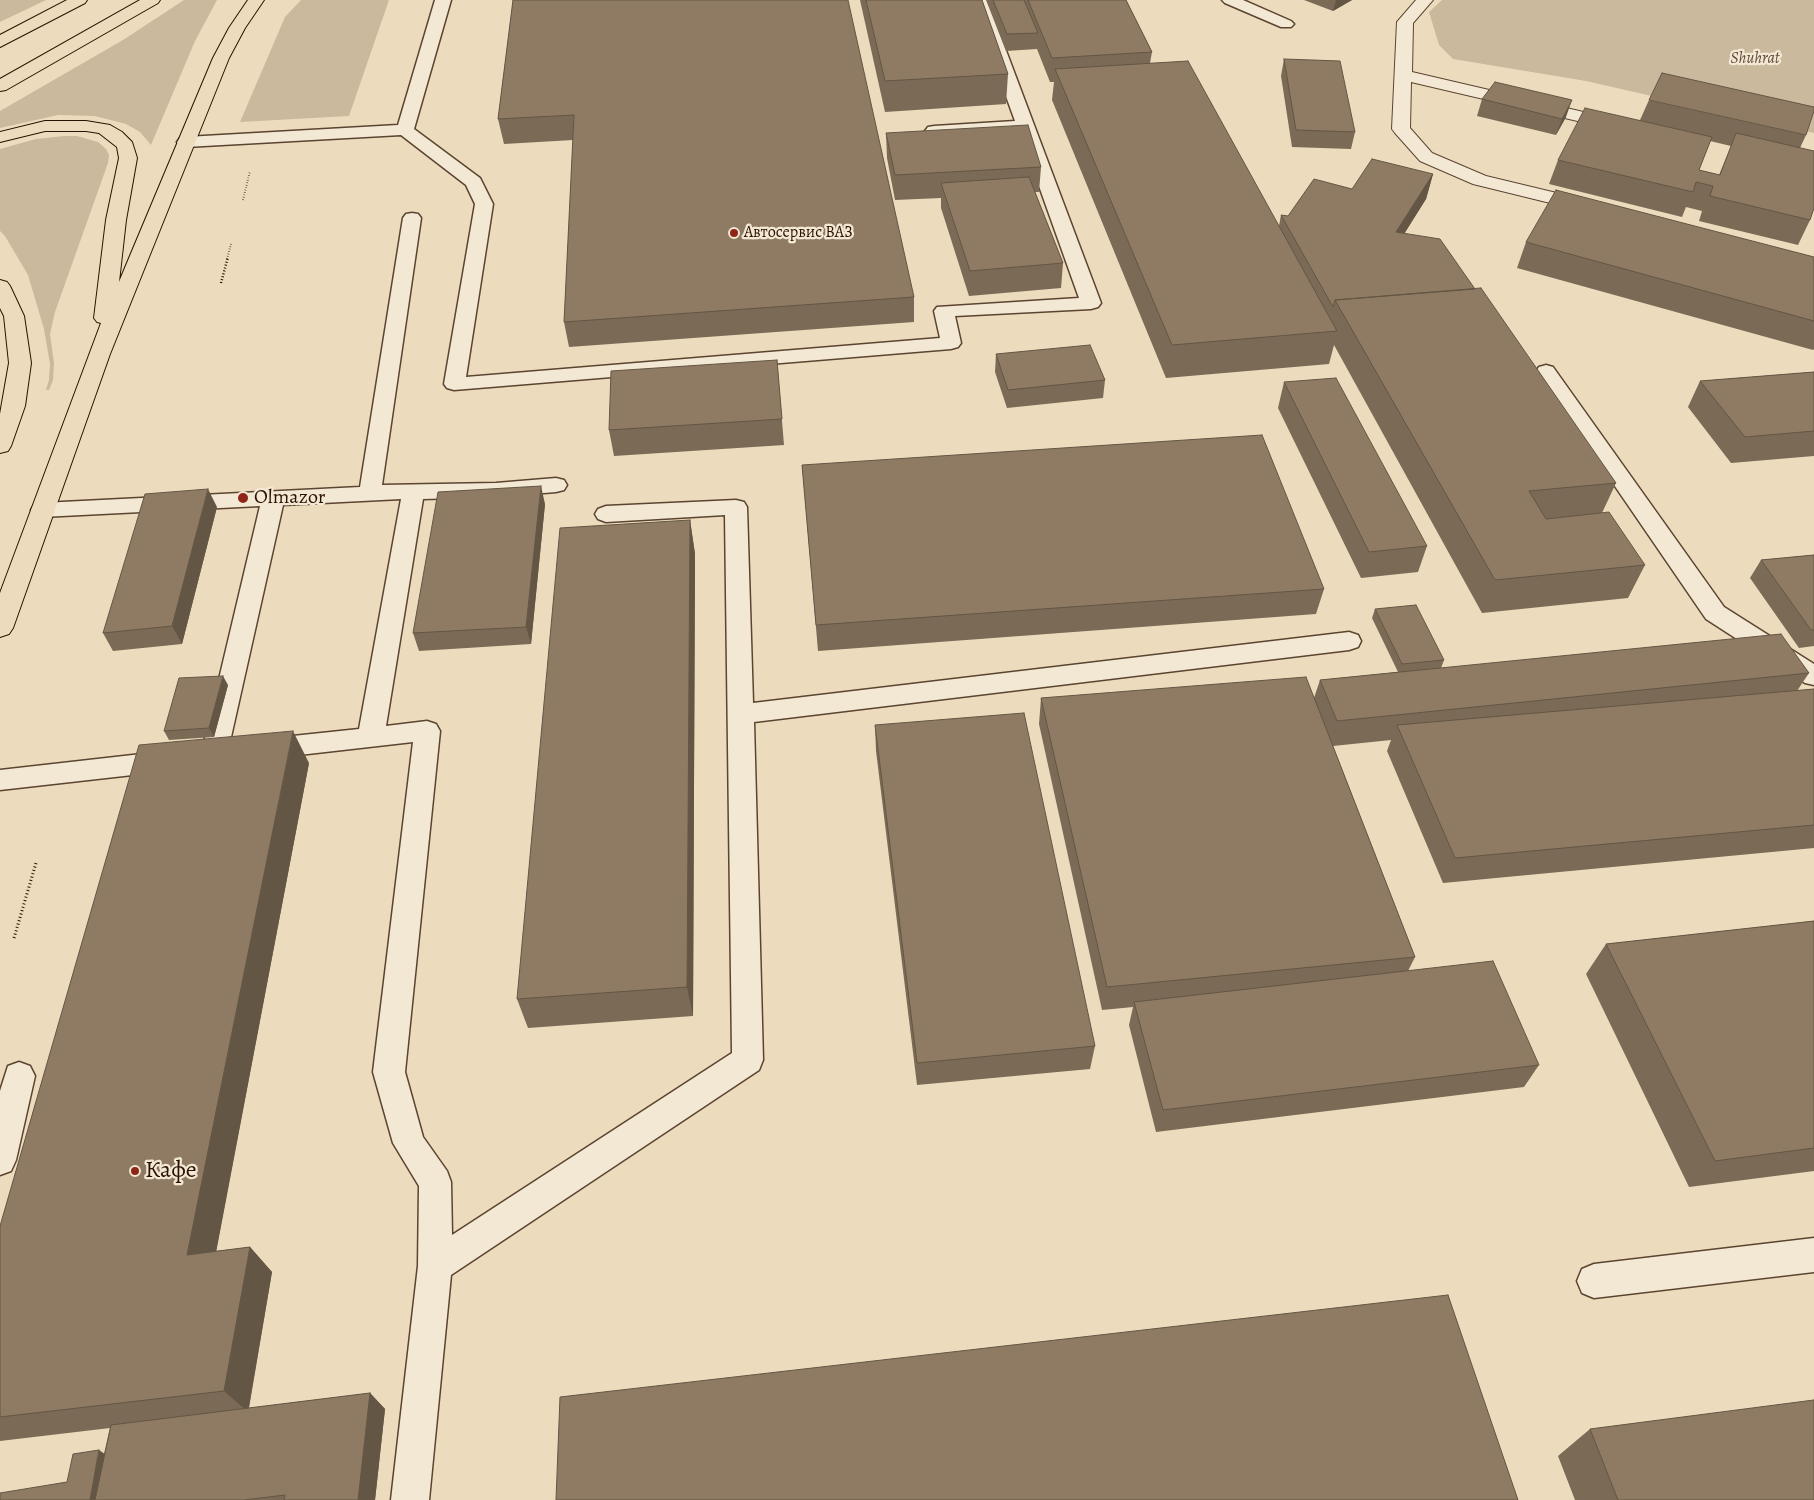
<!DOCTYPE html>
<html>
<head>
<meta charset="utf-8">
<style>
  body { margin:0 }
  canvas { display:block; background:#ecdbbd }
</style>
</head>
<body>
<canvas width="1814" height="1500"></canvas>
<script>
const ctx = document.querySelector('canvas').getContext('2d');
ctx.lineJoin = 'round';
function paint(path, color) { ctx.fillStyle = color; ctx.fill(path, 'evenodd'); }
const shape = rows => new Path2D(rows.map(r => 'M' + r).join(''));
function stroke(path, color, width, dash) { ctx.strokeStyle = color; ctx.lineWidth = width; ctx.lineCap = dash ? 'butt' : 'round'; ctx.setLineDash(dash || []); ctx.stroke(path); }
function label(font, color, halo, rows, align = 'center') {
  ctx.font = font + ' Alegreya,serif'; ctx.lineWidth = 4.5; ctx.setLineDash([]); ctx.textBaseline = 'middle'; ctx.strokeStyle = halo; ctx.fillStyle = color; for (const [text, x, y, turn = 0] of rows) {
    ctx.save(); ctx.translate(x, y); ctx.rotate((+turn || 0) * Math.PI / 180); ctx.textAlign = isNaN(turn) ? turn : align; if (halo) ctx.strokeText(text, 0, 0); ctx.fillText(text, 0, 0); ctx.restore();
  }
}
const green = shape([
  [0,0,46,0,0,22],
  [184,0,217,0,195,41,151,145,140,132,126,124,95,116,58,115,0,128,0,111,123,40],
  [301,0,389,0,349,116,240,122,285,17],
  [1442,0,1814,0,1814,133,1586,81,1453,59,1439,45,1429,12],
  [64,136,77,136,98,142,106,149,109,155,108,163,55,312,50,334,54,363,53,380,49,390,46,390,49,380,50,364,44,329,28,275,5,236,0,231,0,149,36,139]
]);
const pathFar2 = shape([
  [243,200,250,171],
  [227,259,231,244]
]);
const pathFar1 = shape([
  [221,283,228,257]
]);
const path = shape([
  [14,938,36,863]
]);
const lane = shape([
  [435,0,451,0,414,129,480,178,493,204,466,377,940,338,934,311,937,307,1079,298,1019,130,934,136,928,135,925,131,928,127,934,126,1015,121,971,0,987,0,1101,303,1098,307,1091,309,955,316,961,343,958,347,951,349,454,390,447,388,444,384,475,204,466,185,401,135,186,147,180,146,177,142,180,138,186,137,398,125,435,0],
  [1222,0,1243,0,1291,21,1294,24,1291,27,1281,27,1225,3,1222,0],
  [412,213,418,214,421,218,382,485,496,483,556,478,564,480,567,485,564,490,556,492,496,497,423,499,386,726,427,721,436,724,440,731,405,1072,423,1137,447,1171,451,1182,452,1235,732,1053,725,515,606,522,598,519,595,514,598,509,606,506,736,500,744,502,747,507,753,703,1349,632,1358,635,1361,641,1358,647,1349,650,754,722,763,1060,759,1070,451,1275,429,1500,391,1500,418,1266,419,1186,393,1143,373,1072,413,742,264,759,255,756,251,749,255,742,264,739,359,729,401,499,283,505,227,755,223,762,214,765,205,762,201,755,260,506,42,517,34,515,31,510,34,505,42,503,360,487,403,218,406,214,412,213],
  [1546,365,1553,367,1724,607,1814,664,1814,685,1805,683,1706,619,1536,371,1539,367,1546,365],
  [168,751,177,754,181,761,177,768,168,771,0,790,0,770,168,751],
  [19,1062,30,1066,35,1076,16,1160,11,1171,0,1175,0,1091,8,1066,19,1062],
  [1814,1238,1814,1272,1594,1298,1582,1293,1577,1281,1582,1269,1594,1264,1814,1238]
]);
const street = shape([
  [1416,0,1433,0,1413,23,1412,72,1622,121,1625,125,1622,129,1616,130,1411,82,1410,128,1432,153,1486,176,1594,202,1596,206,1594,210,1587,212,1473,184,1420,161,1395,133,1392,129,1397,22,1416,0]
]);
const primary = shape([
  [67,0,87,0,85,3,0,47,0,35,67,0],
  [140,0,160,0,158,3,6,90,0,91,0,79,140,0],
  [248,0,264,0,245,28,229,58,110,354,13,628,9,634,0,637,0,593,101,323,97,322,94,318,106,220,119,158,117,147,99,133,86,131,45,131,0,142,0,132,45,121,86,121,110,125,122,132,132,142,137,158,126,220,119,282,213,58,229,28,248,0],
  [0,280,7,282,10,286,24,316,31,363,25,406,11,446,8,451,0,453,0,414,9,363,4,316,0,308,0,280]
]);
const wall = shape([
  [513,0,914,297,914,322,569,347,564,322,573,140,504,144,498,119],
  [860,0,982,0,1008,74,1006,104,885,112],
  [986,0,1126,0,1152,52,1150,63,1279,226,1281,215,1288,216,1352,189,1433,174,1426,199,1404,234,1475,289,1616,483,1602,513,1645,565,1628,598,1482,613,1334,345,1329,364,1166,378,1052,100,1054,82,1050,82,1037,49,1006,51],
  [1304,0,1352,0,1333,11],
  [1284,59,1355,132,1351,149,1292,147,1281,76],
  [1482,99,1566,117,1556,135,1477,116],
  [1649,100,1806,135,1800,148,1810,220,1798,245,1699,221,1702,211,1686,207,1682,217,1549,184,1558,160,1640,120],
  [1710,141,1731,146,1719,175,1699,170],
  [886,133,1041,167,1039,192,1035,192,1063,263,1061,288,969,296,941,208,941,198,895,200,887,158],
  [1526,242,1814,257,1814,349,1813,350,1517,268],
  [996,354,1105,380,1103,398,1007,408,995,372],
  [777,360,784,445,614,456,609,430],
  [1814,372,1814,456,1731,463,1688,407,1700,381],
  [1284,382,1427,546,1418,572,1361,578,1278,408],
  [802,465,1324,589,1316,614,818,651],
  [545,504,531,644,419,651,413,633],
  [217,507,182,644,113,651,103,633],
  [690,520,695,554,693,1016,528,1028,517,999],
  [1814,555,1814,646,1799,648,1750,578,1761,560],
  [1375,609,1444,660,1441,668,1809,673,1797,691,1814,689,1814,848,1443,883,1387,751,1391,740,1333,746,1415,957,1408,971,1539,1065,1524,1087,1156,1132,1129,1025,1133,1007,1102,1010,1039,724,1041,698,1314,698,1320,680,1398,672,1372,618],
  [228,685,214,737,169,740,164,731],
  [875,725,1095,1046,1090,1069,917,1085,876,751],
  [309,763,216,1251,250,1247,272,1272,249,1408,370,1393,385,1409,375,1500,0,1500,67,1482,104,1454,110,1428,0,1441,0,1226],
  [1814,921,1814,1171,1689,1187,1586,974,1606,944],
  [1590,1429,1814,1500,1575,1500,1558,1456]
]);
const shadedWall = shape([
  [1336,0,1352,0,1333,11],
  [1572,100,1566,117,1556,135,1562,119],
  [1433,174,1426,199,1389,258,1396,232],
  [541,486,545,504,531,644,526,627],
  [208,489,217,507,182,644,172,626],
  [690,520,695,554,693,1016,687,987],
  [223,676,228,685,214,737,209,728],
  [293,731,309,763,211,1279,187,1255],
  [250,1247,272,1272,248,1412,224,1391],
  [370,1393,385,1409,375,1500,358,1500],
  [99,1450,115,1461,108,1500,90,1500]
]);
const building = shape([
  [513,0,848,0,914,297,564,322,574,115,498,119,513,0],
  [866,0,982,0,1008,74,885,81,866,0],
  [993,0,1024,0,1038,33,1007,34,993,0],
  [1028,0,1126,0,1152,52,1052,58,1028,0],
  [1284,59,1340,61,1355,132,1296,130,1284,59],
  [1188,61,1337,331,1172,345,1055,69,1188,61],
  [1662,73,1814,107,1814,111,1806,135,1649,100,1662,73],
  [1495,82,1572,100,1562,119,1482,99,1495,82],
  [1585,108,1712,137,1699,170,1720,175,1736,133,1814,151,1814,208,1810,220,1710,196,1713,186,1696,182,1693,192,1558,160,1585,108],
  [1028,125,1041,167,895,175,886,133,1028,125],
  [1372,159,1433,174,1396,232,1440,239,1475,289,1335,300,1333,307,1281,215,1288,216,1314,179,1352,189,1372,159],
  [1029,177,1063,263,970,271,941,183,1029,177],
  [1556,190,1814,257,1814,321,1526,242,1556,190],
  [1481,288,1616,483,1529,491,1546,519,1609,512,1645,565,1495,580,1335,300,1481,288],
  [1090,345,1105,380,1008,390,996,354,1090,345],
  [777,360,782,419,609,430,611,371,777,360],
  [1814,372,1814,431,1745,437,1700,381,1814,372],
  [1336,378,1427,546,1369,552,1284,382,1336,378],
  [1262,435,1324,589,816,625,802,465,1262,435],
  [541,486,526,627,413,633,438,492,541,486],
  [208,489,172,626,103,633,145,494,208,489],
  [690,520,687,987,517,999,560,528,690,520],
  [1814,555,1814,630,1811,630,1761,560,1814,555],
  [1416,605,1444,660,1402,664,1375,609,1416,605],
  [1781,634,1809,673,1337,721,1320,680,1781,634],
  [223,676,209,728,164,731,179,678,223,676],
  [1306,677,1415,957,1107,987,1041,698,1306,677],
  [1814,689,1814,825,1455,858,1397,725,1814,689],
  [1024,713,1095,1046,917,1063,875,725,1024,713],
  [293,731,187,1255,250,1247,224,1391,0,1417,0,1226,139,745,293,731],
  [1814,921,1814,1148,1715,1161,1606,944,1814,921],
  [1493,961,1539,1065,1163,1110,1134,1002,1493,961],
  [1448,1295,1518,1500,556,1500,560,1397,1448,1295],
  [370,1393,358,1500,284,1500,285,1495,244,1500,95,1500,111,1425,370,1393],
  [1814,1400,1814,1500,1618,1500,1590,1429,1814,1400],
  [99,1450,90,1500,0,1500,0,1493,67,1482,73,1454,99,1450]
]);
const markers = [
  [734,233,5,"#8f2418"],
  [243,498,6,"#8f2418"],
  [135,1171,5,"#8f2418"]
];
const farParknames = [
  ["Shuhrat",1755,59]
];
const farPoinames = [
  ["Автосервис ВАЗ",744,233]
];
const poiNames = [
  ["Olmazor",254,498]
];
const nearPoinames = [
  ["Кафе",145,1171]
];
paint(green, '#cbb99d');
stroke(lane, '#5b4430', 3);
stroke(street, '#5b4430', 2);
stroke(primary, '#2b1201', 2);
stroke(pathFar2, '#2b1201', 2, [0.5, 2]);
stroke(pathFar1, '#2b1201', 2.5, [1, 2]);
stroke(path, '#2b1201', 3, [1, 2.5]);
paint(lane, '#f3e8d4');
paint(street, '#f3e8d4');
paint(primary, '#ecdbbd');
paint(wall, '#7b6a55');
paint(shadedWall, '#645645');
paint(building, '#8f7b63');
stroke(building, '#645645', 1);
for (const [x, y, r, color] of markers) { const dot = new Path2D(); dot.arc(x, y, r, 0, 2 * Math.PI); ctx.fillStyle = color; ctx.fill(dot); stroke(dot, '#f3e8d4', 2); }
label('italic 16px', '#634c38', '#f3e8d4', farParknames);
label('16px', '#2b1201', '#f3e8d4', farPoinames, 'left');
label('20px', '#2b1201', '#f3e8d4', poiNames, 'left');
label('24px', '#2b1201', '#f3e8d4', nearPoinames, 'left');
</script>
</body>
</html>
